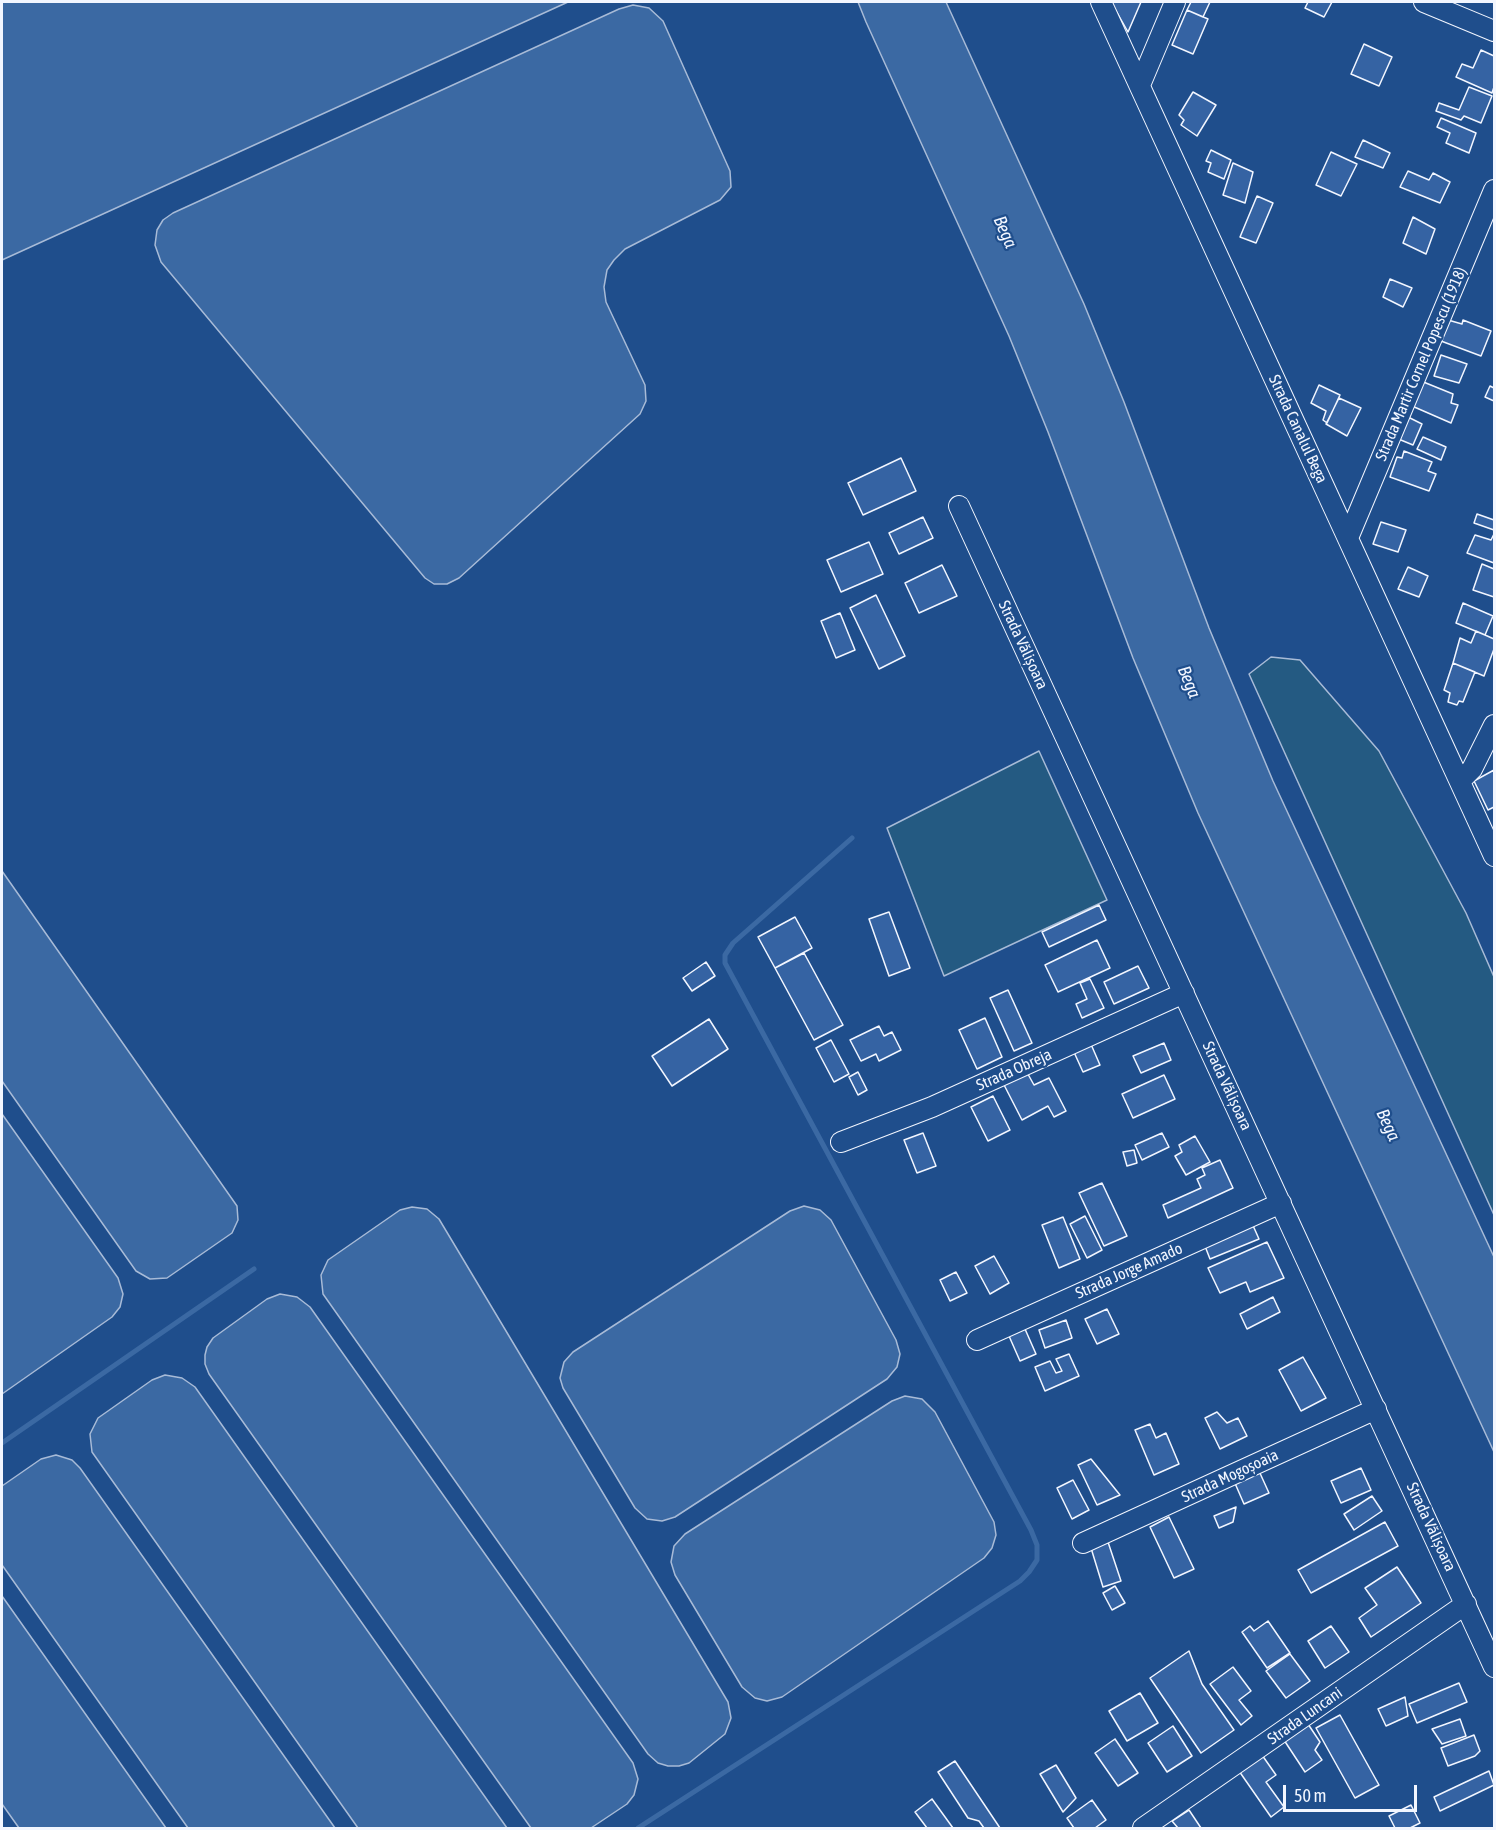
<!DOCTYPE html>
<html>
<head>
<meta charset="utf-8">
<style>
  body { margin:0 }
  #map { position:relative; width:1496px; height:1830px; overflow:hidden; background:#1f4e8c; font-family:"Asap Condensed",sans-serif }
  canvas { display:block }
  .frame { position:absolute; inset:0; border:3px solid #f2f6ff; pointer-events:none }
  .scale { position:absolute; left:1283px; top:1785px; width:134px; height:27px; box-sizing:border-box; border:3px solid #f2f6ff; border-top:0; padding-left:8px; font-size:18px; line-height:21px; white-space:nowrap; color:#f2f6ff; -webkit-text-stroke:4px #1f4e8c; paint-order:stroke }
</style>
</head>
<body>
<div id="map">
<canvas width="1496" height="1830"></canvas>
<div class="frame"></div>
<div class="scale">50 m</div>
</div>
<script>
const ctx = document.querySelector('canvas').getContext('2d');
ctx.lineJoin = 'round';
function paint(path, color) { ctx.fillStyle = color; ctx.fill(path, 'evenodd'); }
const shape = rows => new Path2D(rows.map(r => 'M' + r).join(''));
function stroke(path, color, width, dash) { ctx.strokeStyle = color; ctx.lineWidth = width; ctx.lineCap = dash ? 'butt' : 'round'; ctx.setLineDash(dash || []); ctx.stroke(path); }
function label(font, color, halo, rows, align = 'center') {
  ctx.font = font + ' "Asap Condensed",sans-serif'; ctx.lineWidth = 4.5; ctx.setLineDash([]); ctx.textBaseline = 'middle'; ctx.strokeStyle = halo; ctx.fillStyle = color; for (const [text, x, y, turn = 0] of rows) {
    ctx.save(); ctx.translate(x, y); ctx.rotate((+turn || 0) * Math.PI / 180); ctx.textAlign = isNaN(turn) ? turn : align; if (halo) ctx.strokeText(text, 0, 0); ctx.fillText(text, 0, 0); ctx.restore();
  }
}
const green = shape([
  [1271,657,1300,660,1379,751,1466,913,1494,977,1494,1215,1249,674,1271,657],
  [1039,751,1107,900,944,976,887,828,1039,751]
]);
const water = shape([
  [2,2,568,2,2,260,2,2],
  [858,2,946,2,1084,304,1124,402,1209,628,1273,781,1494,1257,1494,1452,1198,813,1133,658,1048,432,1009,336,866,22,858,2],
  [633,5,649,8,663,21,730,171,731,187,720,200,625,249,614,260,607,270,604,287,606,302,645,385,646,401,640,414,459,578,447,584,434,584,425,578,161,262,155,245,157,230,163,220,173,213,619,9,633,5],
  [2,871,237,1206,238,1220,232,1233,167,1278,150,1279,136,1271,2,1081,2,871],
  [2,1114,118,1278,123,1294,120,1307,112,1317,2,1394,2,1114],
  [804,1206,820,1210,831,1220,896,1340,900,1354,897,1367,887,1379,675,1517,662,1521,647,1519,635,1508,563,1388,560,1378,564,1362,573,1352,790,1211,804,1206],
  [412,1207,427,1209,439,1219,728,1702,731,1718,725,1734,689,1763,679,1766,668,1766,658,1763,648,1754,323,1294,321,1275,328,1260,400,1210,412,1207],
  [280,1294,297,1297,310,1307,633,1763,638,1779,634,1795,627,1804,591,1828,531,1828,209,1374,205,1364,205,1355,207,1347,213,1338,267,1299,280,1294],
  [165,1375,182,1378,195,1387,507,1828,358,1828,92,1452,90,1434,98,1418,152,1380,165,1375],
  [905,1396,922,1399,935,1412,994,1522,996,1535,992,1548,984,1558,782,1697,767,1701,755,1698,742,1687,675,1575,671,1562,674,1546,685,1534,892,1401,905,1396],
  [56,1455,72,1460,80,1468,335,1828,188,1828,2,1565,2,1486,41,1459,56,1455],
  [2,1596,166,1828,19,1828,2,1804,2,1596]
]);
const stream = shape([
  [2,1443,254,1269],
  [638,1828,1020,1581,1029,1572,1037,1560,1037,1545,1031,1530,725,963,725,955,733,943,852,838]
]);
const building = shape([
  [1111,2,1141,2,1128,32,1111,2],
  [1191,2,1210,2,1203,17,1187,10,1191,2],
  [1308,2,1332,2,1324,17,1305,8,1308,2],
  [1187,10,1208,19,1193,54,1172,45,1187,10],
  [1364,44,1392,57,1379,86,1351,74,1364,44],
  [1481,50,1494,56,1494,87,1492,93,1456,77,1462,64,1473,68,1481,50],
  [1469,87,1492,96,1481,123,1464,116,1461,120,1436,111,1439,103,1459,110,1469,87],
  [1193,92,1216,105,1197,136,1181,125,1184,120,1179,115,1193,92],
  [1441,118,1476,133,1469,153,1446,143,1450,133,1437,127,1441,118],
  [1363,140,1390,153,1383,168,1355,157,1363,140],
  [1211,150,1231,160,1224,179,1208,172,1211,163,1206,161,1211,150],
  [1331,152,1357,164,1341,196,1316,185,1331,152],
  [1233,163,1253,172,1245,203,1223,195,1233,163],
  [1408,171,1429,180,1433,173,1450,182,1440,203,1400,187,1408,171],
  [1257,196,1273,203,1256,243,1240,237,1257,196],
  [1413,217,1435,229,1426,254,1403,243,1413,217],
  [1390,279,1412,288,1403,307,1383,297,1390,279],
  [1448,320,1462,324,1463,320,1491,331,1481,356,1441,341,1448,320],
  [1441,355,1467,364,1459,383,1434,376,1441,355],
  [1421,381,1453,394,1451,403,1458,405,1451,423,1412,406,1421,381],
  [1319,385,1340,395,1327,423,1323,420,1326,411,1311,403,1319,385],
  [1490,386,1494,388,1494,401,1485,397,1490,386],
  [1339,398,1361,408,1347,436,1326,424,1339,398],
  [1406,416,1422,424,1413,445,1396,438,1406,416],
  [1423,437,1446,447,1441,460,1417,449,1423,437],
  [1404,451,1432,462,1428,471,1436,474,1429,491,1390,477,1397,457,1402,458,1404,451],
  [901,458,916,491,863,515,848,483,901,458],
  [1477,514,1494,520,1494,530,1474,523,1477,514],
  [923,517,933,538,899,554,889,533,923,517],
  [1381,522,1406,530,1398,552,1373,544,1381,522],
  [1494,534,1494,563,1467,553,1475,535,1491,540,1494,534],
  [869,542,883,574,841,592,827,560,869,542],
  [1482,564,1494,569,1494,597,1473,590,1482,564],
  [942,565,957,596,919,613,905,583,942,565],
  [1408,567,1428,576,1419,597,1398,589,1408,567],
  [876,595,905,656,879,669,850,608,876,595],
  [1463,603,1493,616,1485,635,1456,623,1463,603],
  [840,613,855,650,836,658,821,621,840,613],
  [1476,631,1494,639,1494,649,1484,676,1453,663,1460,638,1471,643,1476,631],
  [1453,663,1475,672,1463,702,1459,701,1457,705,1448,702,1450,693,1444,690,1453,663],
  [1494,770,1494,807,1488,810,1474,781,1494,770],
  [1099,905,1106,920,1049,947,1042,932,1099,905],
  [889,912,910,968,889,976,869,919,889,912],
  [795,917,812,948,775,968,758,937,795,917],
  [1097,940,1110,968,1058,992,1045,965,1097,940],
  [804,953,843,1025,814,1040,775,968,804,953],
  [706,962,715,976,692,991,683,978,706,962],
  [1138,966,1149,988,1114,1004,1104,982,1138,966],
  [1090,979,1104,1008,1082,1018,1076,1004,1087,999,1080,983,1090,979],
  [1008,990,1032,1043,1014,1051,990,998,1008,990],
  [985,1018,1002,1057,977,1069,959,1030,985,1018],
  [709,1019,728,1049,672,1086,652,1056,709,1019],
  [879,1026,884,1036,892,1032,901,1050,879,1061,876,1054,861,1061,850,1040,879,1026],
  [831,1040,849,1074,834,1082,816,1048,831,1040],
  [1090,1042,1100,1065,1083,1072,1073,1050,1090,1042],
  [1164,1043,1171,1060,1141,1073,1133,1056,1164,1043],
  [1024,1067,1034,1085,1049,1078,1066,1111,1054,1117,1048,1106,1022,1120,1001,1079,1024,1067],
  [858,1072,867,1090,858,1095,849,1077,858,1072],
  [1164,1075,1175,1099,1133,1118,1122,1094,1164,1075],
  [993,1096,1010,1130,988,1141,971,1107,993,1096],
  [923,1133,936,1166,917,1173,904,1140,923,1133],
  [1162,1133,1169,1147,1142,1160,1135,1145,1162,1133],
  [1195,1136,1210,1162,1186,1175,1175,1156,1182,1152,1179,1145,1195,1136],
  [1134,1150,1137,1163,1127,1166,1123,1152,1134,1150],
  [1220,1160,1233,1188,1168,1218,1163,1205,1201,1188,1197,1179,1205,1175,1202,1168,1220,1160],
  [1102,1183,1127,1236,1104,1246,1079,1193,1102,1183],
  [1085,1216,1102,1250,1087,1258,1070,1224,1085,1216],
  [1063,1217,1080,1259,1059,1268,1042,1225,1063,1217],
  [1251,1221,1259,1239,1210,1259,1203,1241,1251,1221],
  [1267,1242,1284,1278,1250,1292,1246,1282,1220,1293,1208,1268,1267,1242],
  [994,1256,1009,1283,990,1294,975,1266,994,1256],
  [956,1272,967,1293,950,1301,940,1280,956,1272],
  [1273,1297,1280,1312,1247,1329,1240,1314,1273,1297],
  [1107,1309,1119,1334,1097,1344,1085,1319,1107,1309],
  [1066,1320,1072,1338,1045,1348,1039,1330,1066,1320],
  [1025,1329,1036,1354,1020,1361,1009,1336,1025,1329],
  [1069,1354,1079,1376,1045,1391,1035,1367,1050,1361,1056,1373,1062,1371,1056,1359,1069,1354],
  [1303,1357,1326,1398,1301,1411,1279,1370,1303,1357],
  [1217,1412,1227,1423,1238,1418,1247,1436,1220,1449,1205,1418,1217,1412],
  [1150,1424,1156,1438,1166,1433,1179,1464,1154,1475,1135,1430,1150,1424],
  [1091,1459,1120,1495,1097,1505,1078,1465,1091,1459],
  [1361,1468,1371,1490,1341,1503,1331,1481,1361,1468],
  [1259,1471,1269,1493,1244,1504,1234,1481,1259,1471],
  [1073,1480,1089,1510,1072,1519,1057,1488,1073,1480],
  [1372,1496,1382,1511,1354,1530,1344,1514,1372,1496],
  [1236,1507,1233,1522,1219,1528,1214,1516,1236,1507],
  [1169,1517,1194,1569,1174,1578,1150,1527,1169,1517],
  [1385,1522,1398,1546,1311,1593,1298,1570,1385,1522],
  [1108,1542,1121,1581,1103,1587,1091,1548,1108,1542],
  [1397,1567,1421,1603,1371,1637,1359,1618,1377,1605,1365,1588,1397,1567],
  [1115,1586,1125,1603,1112,1610,1103,1593,1115,1586],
  [1268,1621,1290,1653,1267,1668,1242,1632,1250,1626,1254,1631,1268,1621],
  [1331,1626,1349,1652,1325,1668,1308,1641,1331,1626],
  [1189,1651,1202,1684,1234,1730,1201,1753,1150,1678,1189,1651],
  [1290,1654,1310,1681,1286,1698,1266,1671,1290,1654],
  [1233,1667,1251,1691,1239,1700,1252,1716,1241,1725,1210,1684,1233,1667],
  [1459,1683,1467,1702,1417,1723,1409,1704,1459,1683],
  [1140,1693,1158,1723,1127,1741,1109,1711,1140,1693],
  [1405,1697,1408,1716,1386,1726,1378,1709,1405,1697],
  [1340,1715,1379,1785,1355,1798,1316,1728,1340,1715],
  [1460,1719,1466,1736,1442,1744,1432,1729,1460,1719],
  [1306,1721,1320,1742,1315,1750,1322,1760,1305,1772,1282,1737,1306,1721],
  [1173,1726,1192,1756,1167,1772,1148,1743,1173,1726],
  [1474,1735,1480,1751,1475,1756,1448,1766,1441,1748,1474,1735],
  [1115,1739,1138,1773,1118,1786,1095,1753,1115,1739],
  [1262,1755,1276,1775,1266,1782,1284,1807,1271,1817,1239,1771,1262,1755],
  [955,1761,1000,1828,984,1828,979,1821,968,1818,938,1772,955,1761],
  [1056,1765,1076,1798,1063,1812,1040,1774,1056,1765],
  [1489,1771,1494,1785,1440,1811,1434,1797,1489,1771],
  [932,1799,953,1828,927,1828,915,1812,932,1799],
  [1092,1800,1106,1820,1095,1828,1074,1828,1067,1818,1092,1800],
  [1411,1805,1420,1823,1410,1828,1395,1828,1389,1816,1411,1805],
  [1189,1810,1201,1828,1178,1828,1172,1821,1189,1810]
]);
const minor = shape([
  [1101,2,1494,856],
  [1424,2,1494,31],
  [1140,85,1175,2],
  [959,506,1494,1667],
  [1348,538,1494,190],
  [1460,781,1472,769,1494,725],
  [841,1142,932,1107,1184,993],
  [977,1340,1281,1203],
  [1083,1543,1376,1409],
  [1143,1828,1466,1604]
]);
const streetNames = [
  ["Strada Martir Cornel Popescu (1918)",1421,364,-67],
  ["Strada Canalul Bega",1298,429,65],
  ["Strada Vălișoara",1023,645,65],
  ["Strada Obreja",1014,1070,-24],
  ["Strada Vălișoara",1227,1086,65],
  ["Strada Jorge Amado",1129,1271,-24],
  ["Strada Mogoșoaia",1230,1476,-25],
  ["Strada Vălișoara",1431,1527,65],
  ["Strada Luncani",1305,1716,-35]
];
const waterNames = [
  ["Bega",1005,232,66],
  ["Bega",1189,682,68],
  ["Bega",1388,1125,65]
];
paint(green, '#245a82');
stroke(green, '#a8bbd7', 1.5);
paint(water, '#3b69a3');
stroke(water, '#a8bbd7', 1.5);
stroke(stream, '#3b69a3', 5);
paint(building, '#3563a3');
stroke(building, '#f2f6ff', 1.5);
stroke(minor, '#f2f6ff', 22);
stroke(minor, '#1f4e8c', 20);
label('16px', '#f2f6ff', '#1f4e8c', streetNames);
label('italic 18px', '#f2f6ff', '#1f4e8c', waterNames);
</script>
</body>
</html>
